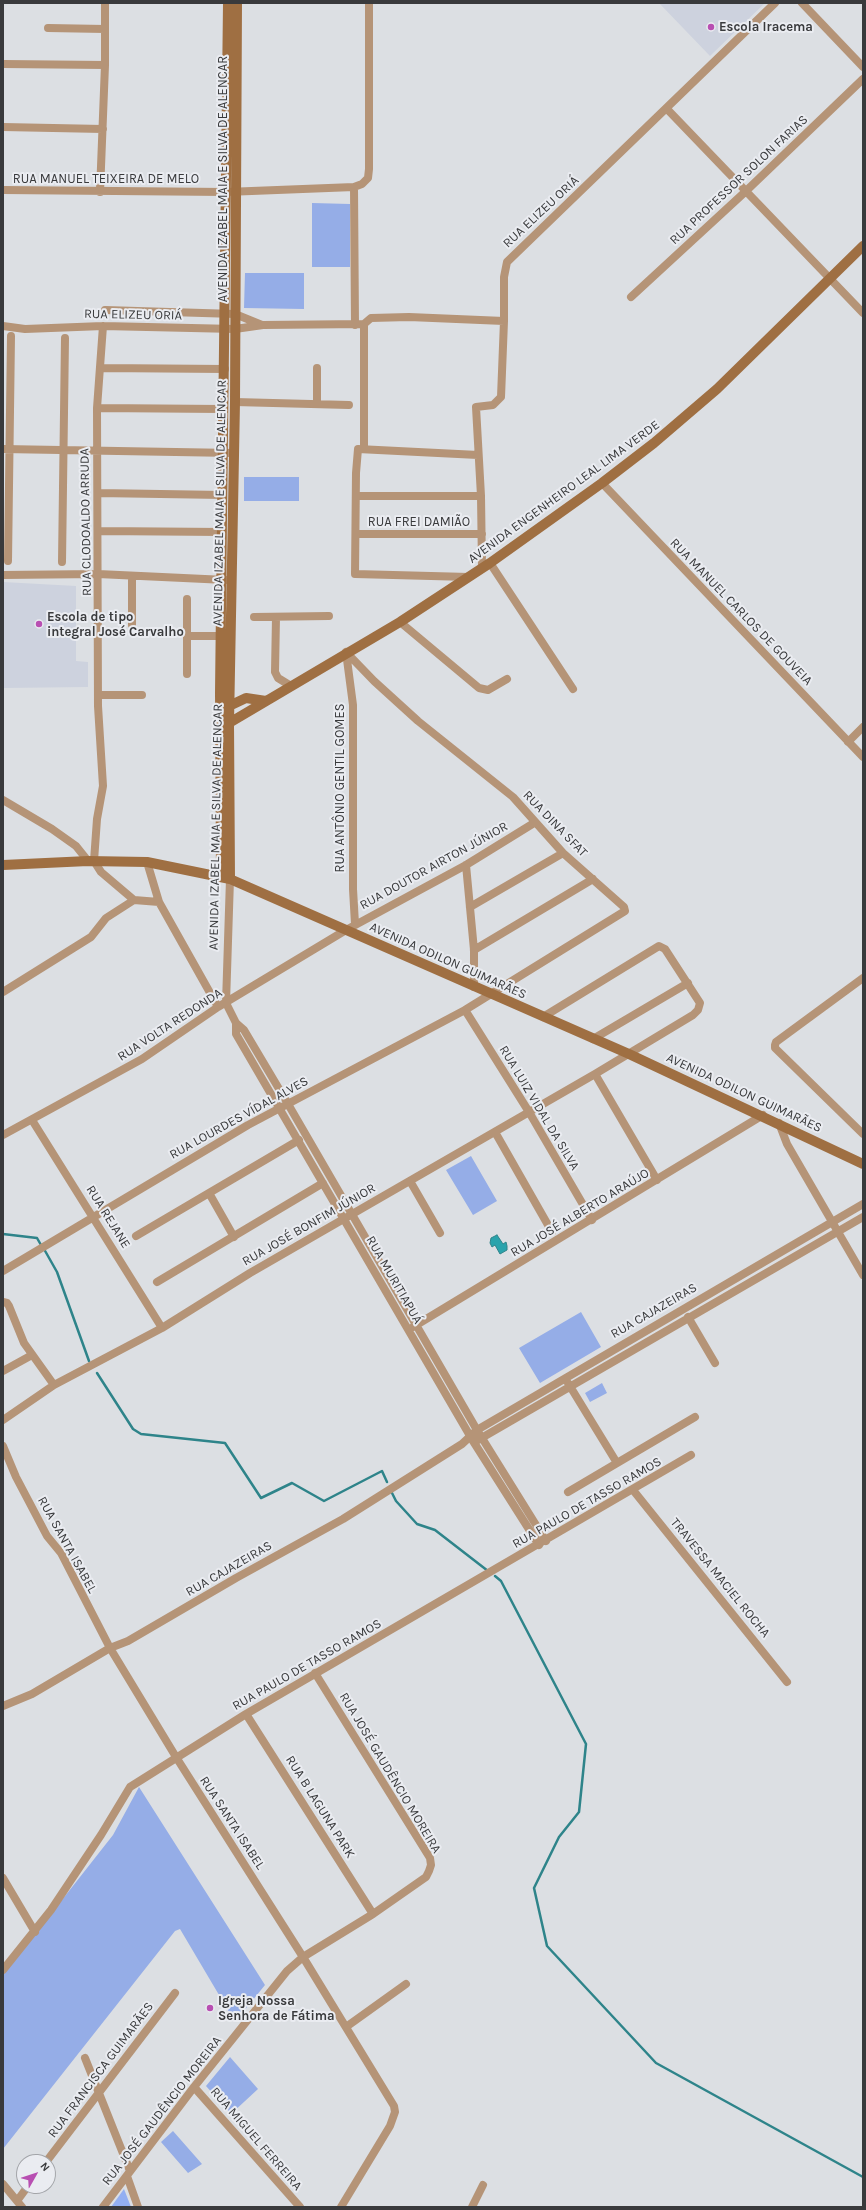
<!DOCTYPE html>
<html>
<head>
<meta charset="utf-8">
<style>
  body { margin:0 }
  #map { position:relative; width:866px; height:2210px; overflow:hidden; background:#dcdfe3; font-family:Karla,sans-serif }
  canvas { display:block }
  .frame { position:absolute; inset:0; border:4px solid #393a3c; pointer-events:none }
  .north { position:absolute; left:16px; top:2154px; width:40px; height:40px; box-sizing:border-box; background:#eaecf1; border:1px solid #a3a5a9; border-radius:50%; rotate:51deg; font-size:11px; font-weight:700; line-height:16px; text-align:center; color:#393a3c }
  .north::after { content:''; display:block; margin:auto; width:14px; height:18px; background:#b84fb2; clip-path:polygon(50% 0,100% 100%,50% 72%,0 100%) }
</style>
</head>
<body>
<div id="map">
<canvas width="866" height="2210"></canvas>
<div class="frame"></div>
<div class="north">N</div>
</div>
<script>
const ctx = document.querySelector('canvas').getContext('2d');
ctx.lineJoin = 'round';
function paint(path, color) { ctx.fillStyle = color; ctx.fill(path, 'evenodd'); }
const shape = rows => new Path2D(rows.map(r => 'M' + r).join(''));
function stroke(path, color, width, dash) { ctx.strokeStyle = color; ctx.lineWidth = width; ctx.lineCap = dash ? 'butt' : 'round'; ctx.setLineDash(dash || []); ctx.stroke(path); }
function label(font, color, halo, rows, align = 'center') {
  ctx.font = font + ' Karla,sans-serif'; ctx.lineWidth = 4; ctx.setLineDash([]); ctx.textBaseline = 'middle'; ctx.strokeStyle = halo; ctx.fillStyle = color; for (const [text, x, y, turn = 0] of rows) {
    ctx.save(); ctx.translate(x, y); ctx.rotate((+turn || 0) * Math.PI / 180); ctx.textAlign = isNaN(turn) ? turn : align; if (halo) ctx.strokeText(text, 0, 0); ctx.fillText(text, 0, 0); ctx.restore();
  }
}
const built = shape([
  [659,3,765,3,710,56],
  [3,582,76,586,76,661,88,662,88,687,3,688]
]);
const green = shape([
  [312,203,350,204,350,267,312,267],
  [245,273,304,273,304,309,244,308],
  [244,477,299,477,299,501,244,501],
  [471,1156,497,1201,473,1215,446,1170],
  [581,1312,601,1347,540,1383,519,1348],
  [602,1383,607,1393,590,1402,585,1393],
  [139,1787,265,1985,235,2022,180,1929,175,1931,3,2149,3,1975,113,1835],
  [230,2057,258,2089,231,2114,206,2086],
  [173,2131,202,2164,188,2173,161,2142]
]);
const forest = shape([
  [124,2189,131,2207,111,2207]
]);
const water = shape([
  [497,1235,503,1244,506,1242,507,1246,507,1250,500,1254,495,1245,492,1247,490,1243,491,1238,497,1235]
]);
const stream = shape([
  [3,1234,37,1238,41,1245],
  [44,1249,57,1272,89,1361],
  [97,1373,133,1429,141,1434,225,1443,261,1498,292,1483,324,1501,382,1471,387,1482],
  [392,1493,396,1501,417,1524,435,1530,488,1571],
  [495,1576,501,1581,586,1744,579,1812,559,1837,534,1888,547,1946,656,2063,863,2177]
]);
const street = shape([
  [802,3,863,67],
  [48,28,105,29],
  [3,64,105,65],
  [667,109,863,313],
  [3,127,103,129],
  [354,187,355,325],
  [3,190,226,192,354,187,362,184,368,178,369,169,369,3],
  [100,192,105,65,105,3],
  [631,297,745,192,863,79],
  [105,310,235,314,262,325],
  [3,326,25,329,103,326,235,329,263,325,364,324,371,318,409,317,504,321],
  [103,326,97,408,98,706,103,786,97,819,94,861,101,872,134,900],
  [101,368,225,369],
  [235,402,349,405],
  [317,404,317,368],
  [97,408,222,409],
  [3,449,233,453],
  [364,449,364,324],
  [602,483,863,757],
  [98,493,223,495],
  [356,496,481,496],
  [99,531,222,532],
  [356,534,482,534],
  [8,561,11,336],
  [62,562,65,338],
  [490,563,573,689],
  [482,568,481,496,476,407,493,405,501,397,504,321,504,277,507,262,775,3],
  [3,575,98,574,226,580],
  [132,576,132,625],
  [469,577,355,574,356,473,358,449,478,455],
  [254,617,329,616],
  [276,617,275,672,278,678,291,686],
  [400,622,479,688,488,690,507,679],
  [187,636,221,636],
  [346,652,353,705,353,889,355,924],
  [187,674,187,599],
  [99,695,142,695],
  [848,742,863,727],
  [3,800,52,829,76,846,88,861],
  [147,862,159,902,218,1007],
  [466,865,474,950,474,987],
  [230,879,226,1003,236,1023,244,1030,288,1104,477,1430,546,1541],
  [470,907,563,853],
  [474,950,593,879],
  [863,978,776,1042,775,1045,775,1048,863,1134],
  [3,992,91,937,106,918,134,900,159,902],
  [465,1010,529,1112,592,1220],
  [236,1023,236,1034,473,1441,539,1545],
  [593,1039,688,983],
  [595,1074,657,1180],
  [32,1120,162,1328],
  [779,1123,787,1144,863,1275],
  [495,1132,552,1232],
  [3,1135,142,1059,218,1007,346,930,466,865,534,823],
  [410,1181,440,1233],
  [209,1193,234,1237],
  [136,1236,299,1140],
  [3,1271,248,1125,465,1010,625,911,624,907,563,853,513,797,418,721,374,681,346,652],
  [157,1282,323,1183],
  [3,1302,7,1303,9,1306,24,1343,54,1385],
  [688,1317,715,1363],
  [413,1327,763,1115],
  [3,1371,32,1355],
  [568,1383,617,1463],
  [3,1420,54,1385,162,1328,250,1273,595,1074,693,1015,698,1010,700,1003,665,949,659,946,543,1017],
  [478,1440,863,1217],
  [3,1446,16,1477,47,1536,61,1553,110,1648,176,1757,303,1957,394,2106,395,2112,390,2126,341,2207],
  [633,1490,787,1682],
  [568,1492,695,1417],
  [3,1706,32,1694,110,1648,128,1641,236,1578,343,1519,462,1444,477,1430,863,1204],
  [246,1714,373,1914],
  [3,1878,35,1932],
  [3,1970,51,1910,101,1835,130,1787,246,1714,691,1455],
  [346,2027,406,1984],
  [85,2058,130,2171],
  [194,2087,300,2207],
  [46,2162,175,1993],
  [127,2176,138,2207],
  [3,2184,22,2207],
  [17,2201,28,2186],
  [103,2207,194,2087,287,1971,303,1957,373,1914,426,1877,429,1871,431,1865,430,1858,315,1673],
  [472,2207,483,2185]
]);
const secondary = shape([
  [227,707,246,698,266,701],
  [224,726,400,622,490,563,602,483,654,443,717,389,863,246],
  [3,865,88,861,147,862,230,879,629,1054,863,1164],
  [221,876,220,692,228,3],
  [230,879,229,723,235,402,237,3]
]);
const markers = [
  [711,27,4,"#b84fb2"],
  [39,624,4,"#b84fb2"],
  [210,2008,4,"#b84fb2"]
];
const poiNames = [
  ["Escola Iracema",719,27],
  ["Escola de tipo",47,617],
  ["integral José Carvalho",47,632],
  ["Igreja Nossa",218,2001],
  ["Senhora de Fátima",218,2016]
];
const streetNames = [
  ["RUA MANUEL TEIXEIRA DE MELO",106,179],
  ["AVENIDA IZABEL MAIA E SILVA DE ALENCAR",223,179,-90],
  ["RUA PROFESSOR SOLON FARIAS",739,180,-43],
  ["RUA ELIZEU ORIÁ",541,212,-43],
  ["RUA ELIZEU ORIÁ",133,315,1],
  ["AVENIDA ENGENHEIRO LEAL LIMA VERDE",564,492,-36],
  ["AVENIDA IZABEL MAIA E SILVA DE ALENCAR",220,503,-89],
  ["RUA CLODOALDO ARRUDA",86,522,-91],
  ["RUA FREI DAMIÃO",419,522],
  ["RUA MANUEL CARLOS DE GOUVEIA",741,612,46],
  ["RUA ANTÔNIO GENTIL GOMES",340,788,-90],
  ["RUA DINA SFAT",555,824,46],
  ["AVENIDA IZABEL MAIA E SILVA DE ALENCAR",216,827,-89],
  ["RUA DOUTOR AIRTON JÚNIOR",434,866,-29],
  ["AVENIDA ODILON GUIMARÃES",448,961,24],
  ["RUA VOLTA REDONDA",170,1025,-33],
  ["AVENIDA ODILON GUIMARÃES",744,1093,25],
  ["RUA LUIZ VIDAL DA SILVA",539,1108,59],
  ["RUA LOURDES VÍDAL ALVES",239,1118,-29],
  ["RUA JOSÉ ALBERTO ARAÚJO",580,1213,-31],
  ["RUA REJANE",108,1217,58],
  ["RUA JOSÉ BONFIM JÚNIOR",309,1225,-30],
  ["RUA MURITIAPUÁ",394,1280,60],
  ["RUA CAJAZEIRAS",654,1311,-30],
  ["RUA PAULO DE TASSO RAMOS",587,1503,-30],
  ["RUA SANTA ISABEL",67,1545,61],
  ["RUA CAJAZEIRAS",229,1569,-30],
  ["TRAVESSA MACIEL ROCHA",720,1578,51],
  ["RUA PAULO DE TASSO RAMOS",307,1665,-30],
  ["RUA JOSÉ GAUDÊNCIO MOREIRA",390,1773,59],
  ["RUA B LAGUNA PARK",320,1807,58],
  ["RUA SANTA ISABEL",232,1823,57],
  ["RUA FRANCISCA GUIMARÃES",101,2070,-53],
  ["RUA JOSÉ GAUDÊNCIO MOREIRA",162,2111,-52],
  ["RUA MIGUEL FERREIRA",256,2139,49]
];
paint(built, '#cdd2de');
paint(green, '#95ade7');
paint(forest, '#93aff2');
paint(water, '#2aa3ac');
stroke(water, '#2e848a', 1);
stroke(stream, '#2e848a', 2.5);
stroke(street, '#b59477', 8);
stroke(secondary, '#9f6f42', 10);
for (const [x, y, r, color] of markers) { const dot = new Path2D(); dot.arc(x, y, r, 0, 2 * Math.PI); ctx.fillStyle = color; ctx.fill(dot); stroke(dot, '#eaecf1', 1.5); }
label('bold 13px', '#393a3c', '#eaecf1', poiNames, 'left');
label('13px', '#393a3c', '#eaecf1', streetNames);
</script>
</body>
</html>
